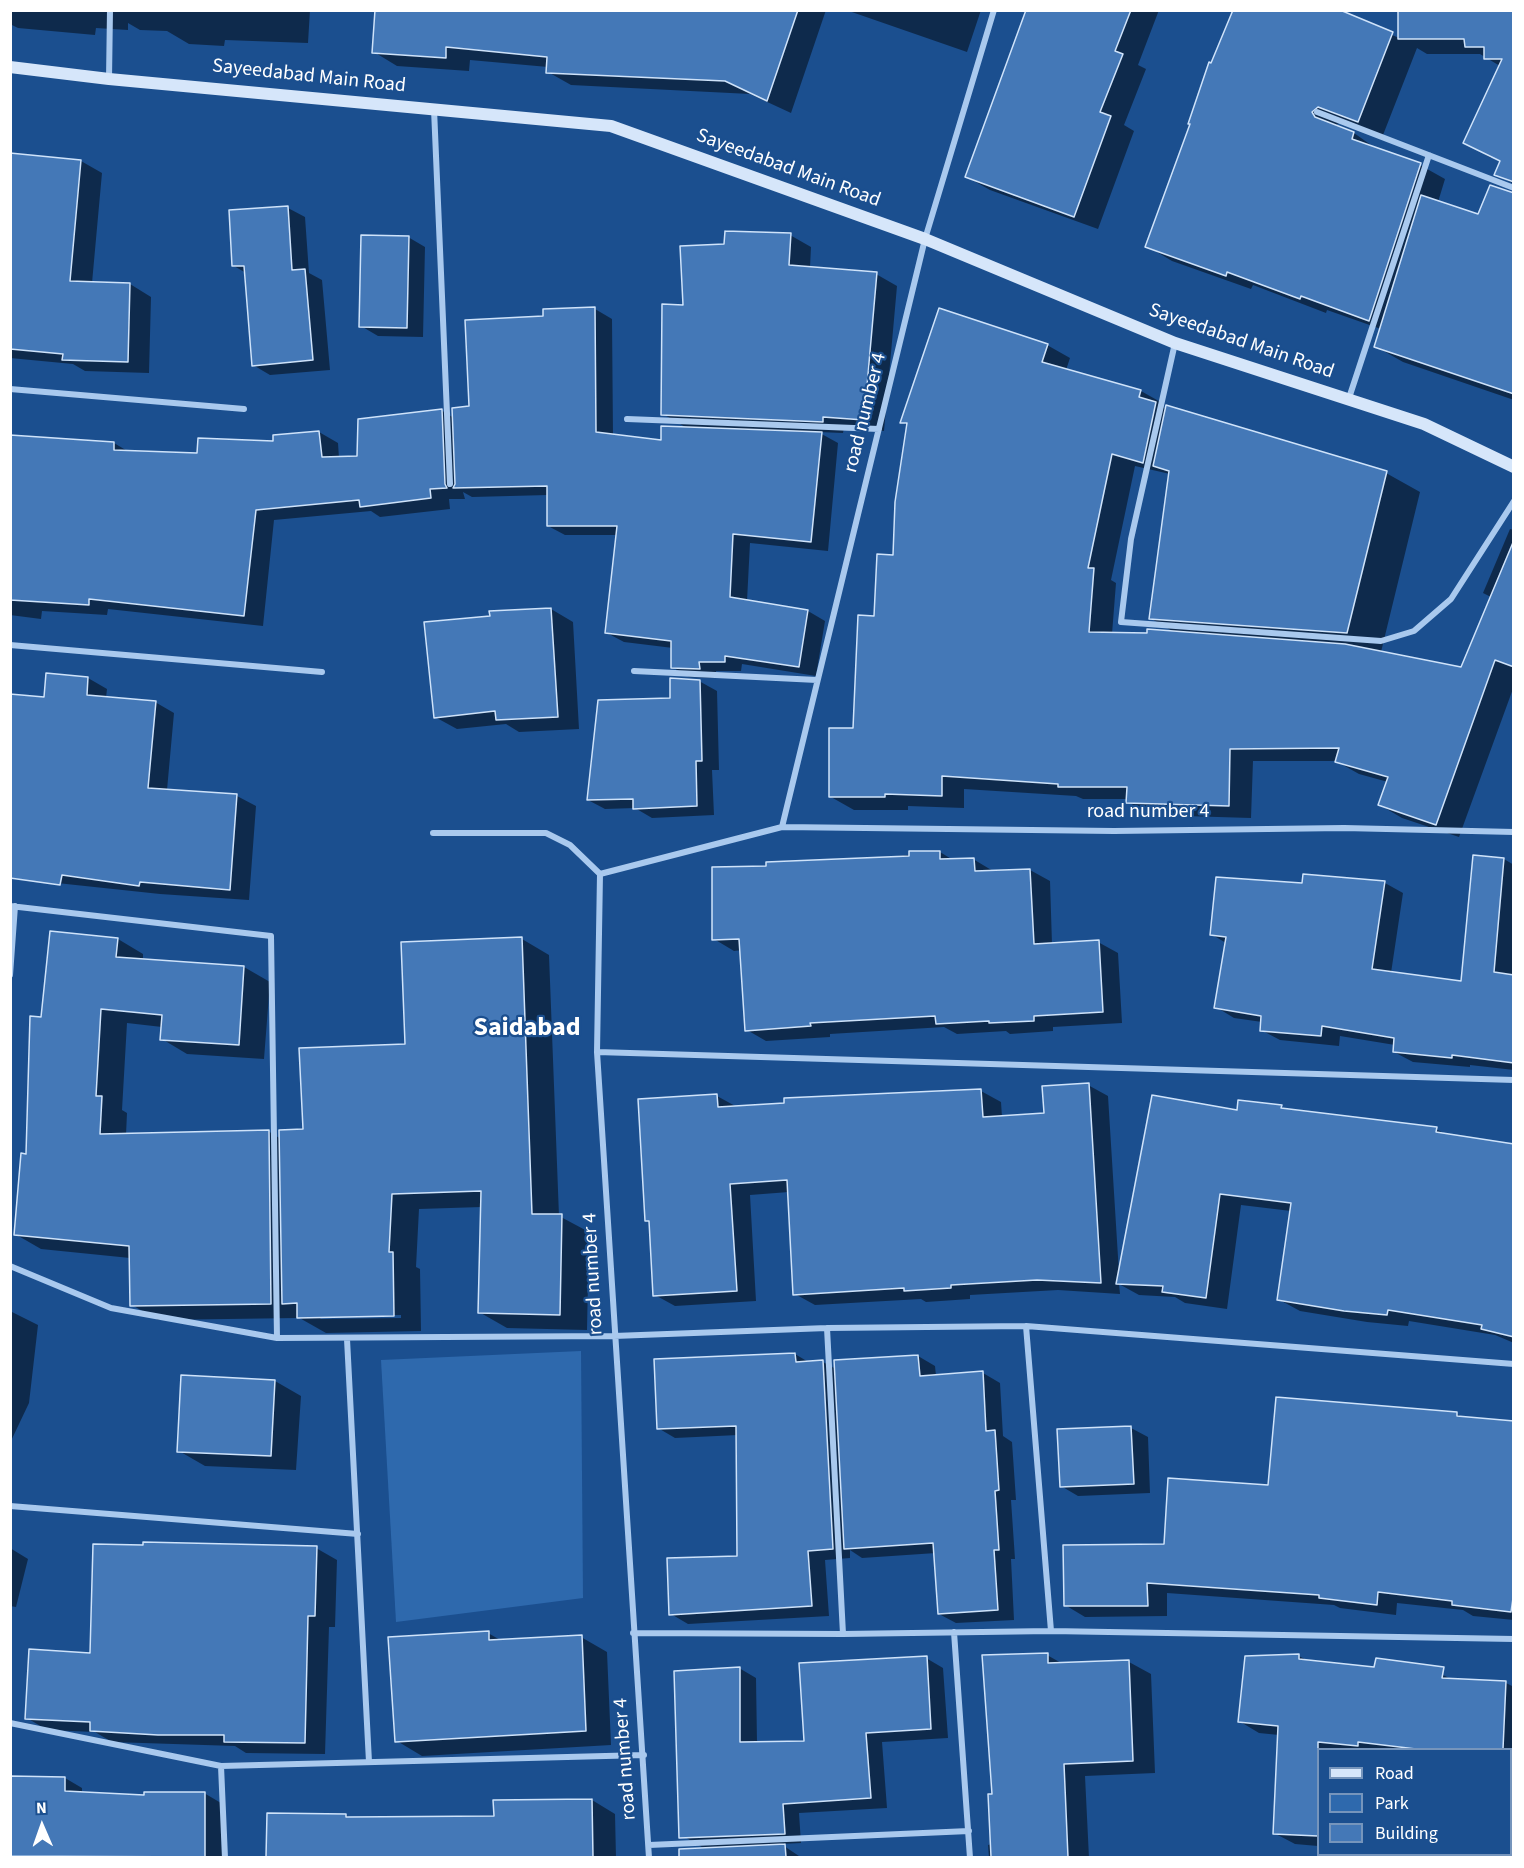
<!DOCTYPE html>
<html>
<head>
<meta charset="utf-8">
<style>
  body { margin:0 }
  #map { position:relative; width:1524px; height:1868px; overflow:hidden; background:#1b4f8f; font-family:"Source Sans 3",sans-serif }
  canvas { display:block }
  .frame { position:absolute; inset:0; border:12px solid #fff; pointer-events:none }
  .legend { position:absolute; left:1317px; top:1748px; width:195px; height:108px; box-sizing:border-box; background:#1b4f8f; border:2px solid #7695bc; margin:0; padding:8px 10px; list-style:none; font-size:18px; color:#fff }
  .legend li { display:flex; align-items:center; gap:12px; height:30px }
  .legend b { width:30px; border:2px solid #7695bc }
  .north { position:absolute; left:12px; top:1796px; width:60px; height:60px; -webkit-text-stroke:4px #1b4f8f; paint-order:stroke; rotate:358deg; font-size:16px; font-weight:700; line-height:24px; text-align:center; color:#fff }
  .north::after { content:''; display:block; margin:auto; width:21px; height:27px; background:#fff; clip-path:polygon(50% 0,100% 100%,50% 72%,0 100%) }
</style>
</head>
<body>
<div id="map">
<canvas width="1524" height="1868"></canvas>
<div class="frame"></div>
<ul class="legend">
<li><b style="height:8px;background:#d6e6fa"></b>Road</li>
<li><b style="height:16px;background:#2e69ad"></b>Park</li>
<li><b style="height:16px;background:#4478b7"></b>Building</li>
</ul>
<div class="north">N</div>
</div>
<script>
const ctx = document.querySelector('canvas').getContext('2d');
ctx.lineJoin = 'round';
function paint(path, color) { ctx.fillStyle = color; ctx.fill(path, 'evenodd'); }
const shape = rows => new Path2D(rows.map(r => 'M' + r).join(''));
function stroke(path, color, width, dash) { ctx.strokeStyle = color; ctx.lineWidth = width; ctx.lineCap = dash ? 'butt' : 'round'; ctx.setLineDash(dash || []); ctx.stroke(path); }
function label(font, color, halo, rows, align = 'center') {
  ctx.font = font + ' "Source Sans 3",sans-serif'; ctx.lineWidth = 4.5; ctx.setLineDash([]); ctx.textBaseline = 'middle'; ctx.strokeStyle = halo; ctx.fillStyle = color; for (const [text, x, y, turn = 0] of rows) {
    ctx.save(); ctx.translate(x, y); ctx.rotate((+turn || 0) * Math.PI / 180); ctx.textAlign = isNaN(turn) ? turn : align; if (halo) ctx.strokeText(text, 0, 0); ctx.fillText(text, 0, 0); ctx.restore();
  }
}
const green = shape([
  [581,1351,583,1598,396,1622,381,1360]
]);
const shadow = shape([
  [10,10,310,10,308,43,225,40,224,46,189,44,167,31,140,30,128,23,128,30,96,28,95,35,18,28,10,24],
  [376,10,826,10,791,113,750,94,571,85,548,72,548,67,470,60,469,71,397,66,374,52],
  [846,10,981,10,967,52],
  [1028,10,1159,10,1138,65,1146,69,1124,125,1134,131,1098,229,990,190,967,177],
  [1336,10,1399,38,1514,10,1514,184,1496,174,1508,163,1491,155,1491,158,1465,143,1500,66,1480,54,1427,54,1417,48,1383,135,1345,121,1337,124,1338,127,1354,133,1378,150,1420,165,1445,179,1438,202,1479,216,1514,194,1514,400,1403,362,1375,346,1381,329,1327,310,1326,313,1253,285,1251,289,1172,261,1147,246],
  [10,155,81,161,102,173,92,283,130,284,151,297,149,373,85,371,73,364,10,358],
  [288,208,305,217,309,273,322,280,330,370,270,375,253,365,246,273,234,266],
  [790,235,811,247,810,268,876,274,897,286,884,431,844,428,843,433,818,432,838,443,828,551,750,543,747,601,808,611,825,621,816,676,742,664,741,671,716,671,716,678,689,677,672,667,673,648,624,642,607,633,618,535,565,535,548,526,548,495,472,497,463,492,465,499,449,499,450,509,380,517,371,511,274,520,263,626,108,609,107,615,42,611,41,619,10,615,10,437,114,443,129,452,198,455,275,443,319,432,338,443,339,458,359,458,441,410,454,418,471,407,545,318,595,309,612,319,613,436,662,441,687,428,663,414,685,306,726,245],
  [408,237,425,247,423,337,378,336,361,326],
  [1047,345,1070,358,1066,370,1141,391,1164,404,1163,407,1167,410,1386,473,1420,492,1381,652,1462,669,1491,597,1483,593,1510,529,1514,530,1514,686,1459,837,1402,818,1380,805,1388,782,1359,774,1336,761,1253,761,1251,818,1151,815,1128,802,1128,799,1083,799,1076,796,964,789,964,808,908,806,908,810,854,810,831,797,855,729,876,618,894,557,908,425,902,422],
  [1135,466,1170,474,1150,618,1176,633,1112,634,1116,583,1111,580],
  [551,609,573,622,579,729,519,732,506,724,457,729,435,717],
  [88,678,107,689,106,698,155,702,174,713,167,790,237,796,256,806,249,900,160,894,10,878,10,696,46,699],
  [699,681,717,691,719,770,712,770,714,815,652,818,635,808,605,809,588,800],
  [940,852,953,860,973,859,993,871,1030,870,1050,881,1052,944,1098,942,1118,953,1122,1023,1053,1027,1053,1031,1010,1034,1006,1031,957,1034,944,1027,830,1034,830,1037,766,1041,747,1030,742,950,734,951,714,939,768,868],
  [1504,859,1514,865,1514,1070,1470,1065,1470,1067,1413,1062,1394,1052,1395,1045,1340,1036,1339,1046,1280,1040,1261,1030,1262,1022,1234,1018,1216,1007,1226,943,1211,934,1303,884,1385,883,1403,893,1391,973,1463,982],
  [118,939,143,954,143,960,244,967,270,982,264,1059,187,1054,162,1039,162,1027,127,1023,122,1110,127,1113,126,1135,268,1131,281,1139,305,1131,406,1045,522,939,549,955,559,1216,589,1232,587,1330,507,1328,479,1312,482,1207,419,1209,416,1267,420,1269,421,1331,326,1333,296,1316,297,1318,158,1320,132,1305,130,1258,41,1249,15,1234,27,1155,42,1018],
  [401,1315,401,1318,321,1319,318,1316],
  [1088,1085,1108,1096,1119,1273,1238,1112,1281,1107,1288,1111,1436,1129,1447,1135,1514,1146,1514,1343,1495,1335,1409,1321,1408,1326,1367,1322,1300,1311,1278,1299,1291,1211,1241,1205,1227,1309,1185,1303,1175,1297,1139,1295,1119,1284,1120,1294,1058,1290,970,1295,970,1299,926,1302,921,1299,815,1305,795,1294,789,1192,750,1195,756,1301,675,1306,655,1295,651,1223,647,1220,717,1096,737,1107,981,1091,1001,1102,1002,1117,1045,1114],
  [10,1311,38,1325,29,1403,10,1443],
  [795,1354,810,1363,823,1362,836,1369,835,1361,918,1356,935,1366,936,1376,983,1373,1000,1383,1003,1436,1012,1442,1016,1500,1011,1500,1015,1559,1011,1559,1014,1620,956,1623,939,1614,936,1553,862,1558,850,1550,850,1558,825,1560,829,1616,688,1624,671,1614,739,1557,738,1435,675,1438,658,1428],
  [275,1381,301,1396,296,1470,205,1466,179,1451],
  [1457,1414,1464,1418,1514,1422,1514,1620,1473,1616,1463,1610,1397,1603,1396,1615,1340,1608,1334,1605,1167,1593,1167,1616,1085,1617,1065,1605,1269,1487],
  [1131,1428,1148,1437,1150,1493,1078,1496,1061,1486],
  [10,1548,28,1559,16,1607,10,1606],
  [316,1548,337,1560,335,1627,329,1627,325,1754,246,1753,235,1746,112,1742,95,1732,47,1730,27,1718],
  [488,1633,502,1641,581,1637,607,1652,611,1745,422,1756,397,1741],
  [1047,1655,1063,1664,1129,1662,1151,1674,1155,1773,1085,1776,1089,1858,989,1858,988,1845,992,1844,994,1795],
  [1299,1656,1310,1662,1443,1675,1453,1680,1506,1683,1514,1687,1514,1772,1510,1805,1510,1750,1318,1750,1318,1846,1295,1844,1274,1833,1279,1735,1259,1733,1239,1721],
  [926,1658,943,1668,948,1738,882,1742,887,1808,799,1813,801,1843,781,1844,802,1858,686,1858,686,1850,705,1849,685,1837,739,1668,756,1678,757,1743,805,1743],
  [10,1777,65,1778,82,1788,82,1793,145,1796,204,1793,221,1803,222,1858,10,1858],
  [592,1800,615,1814,616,1858,268,1858,268,1814,346,1815,351,1818,495,1817]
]);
const building = shape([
  [375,10,798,10,767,101,725,81,546,73,547,57,446,47,446,58,372,53,375,10],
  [1026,10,1131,10,1115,51,1123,54,1100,112,1111,116,1074,217,965,177,1026,10],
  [1233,10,1340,10,1393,32,1358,122,1318,107,1312,112,1315,117,1354,132,1352,139,1421,163,1369,321,1301,296,1300,299,1227,272,1226,276,1145,247,1190,124,1188,124,1209,62,1211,63,1233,10],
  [1398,10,1514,10,1514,182,1494,175,1500,161,1463,143,1502,59,1484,59,1484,47,1465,47,1464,39,1398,39,1398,10],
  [10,153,81,160,70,281,130,283,128,362,62,360,63,354,10,349,10,153],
  [1490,185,1514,193,1514,394,1374,347,1421,195,1478,214,1490,185],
  [288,206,292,270,305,269,313,360,252,366,244,266,232,266,229,210,288,206],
  [725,231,791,233,789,265,877,272,864,420,823,417,823,422,661,415,662,304,683,305,680,246,724,244,725,231],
  [361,235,409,236,407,328,359,327,361,235],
  [595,307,596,432,661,440,661,426,822,432,811,542,733,534,730,597,808,610,799,667,725,656,725,662,699,662,700,669,671,668,671,641,605,633,617,526,547,526,547,486,453,488,455,484,452,408,469,406,465,320,543,316,543,309,595,307],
  [939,308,1048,344,1042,362,1141,390,1139,397,1156,402,1143,463,1112,454,1088,568,1094,568,1089,632,1147,633,1147,629,1345,644,1461,667,1514,540,1514,667,1495,660,1436,825,1378,805,1388,777,1335,762,1339,748,1230,749,1229,806,1126,803,1127,787,1058,787,1058,784,942,776,942,796,885,794,885,797,829,797,829,728,853,728,858,615,874,616,877,554,893,555,895,502,907,423,900,423,939,308],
  [1166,405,1387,471,1347,633,1149,619,1169,471,1153,466,1166,405],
  [442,409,445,484,447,488,430,489,431,498,360,507,359,500,256,510,244,616,89,599,89,605,10,600,10,435,114,442,114,450,197,453,198,438,273,441,273,435,319,431,322,457,357,456,358,419,442,409],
  [551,608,558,717,496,720,495,711,434,718,424,622,490,616,489,611,551,608],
  [46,673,88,677,87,695,156,701,148,788,237,794,230,890,140,882,139,886,62,875,60,885,10,878,10,694,44,697,46,673],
  [670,678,700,680,702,761,696,761,697,806,633,809,633,799,587,800,598,700,670,698,670,678],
  [909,851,940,851,940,859,974,858,975,871,1030,869,1034,944,1099,940,1103,1012,1034,1016,1034,1021,989,1023,989,1021,936,1024,935,1016,810,1023,811,1026,745,1031,739,939,712,940,712,867,766,866,766,862,909,856,909,851],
  [1473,855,1504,858,1494,972,1514,975,1514,1063,1452,1055,1452,1058,1393,1052,1394,1038,1322,1026,1321,1036,1260,1031,1261,1016,1214,1008,1226,937,1210,935,1216,877,1302,883,1303,874,1385,881,1372,969,1461,981,1473,855],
  [50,931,118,938,116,957,244,966,239,1045,160,1040,162,1015,101,1009,96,1096,102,1096,100,1134,269,1130,271,1304,130,1306,129,1246,14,1235,21,1153,26,1154,30,1016,41,1017,50,931],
  [522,937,532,1214,562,1214,560,1315,478,1313,481,1191,392,1194,389,1252,393,1252,394,1316,297,1318,297,1303,282,1304,279,1130,303,1129,299,1048,405,1044,401,942,522,937],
  [1089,1083,1101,1283,1037,1280,951,1285,951,1288,904,1291,904,1288,793,1295,787,1180,730,1184,737,1291,653,1296,649,1221,645,1221,638,1099,717,1094,718,1107,784,1103,784,1098,981,1089,983,1117,1044,1113,1042,1086,1089,1083],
  [1152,1095,1237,1110,1238,1100,1282,1105,1281,1108,1437,1127,1436,1132,1514,1144,1514,1337,1481,1329,1482,1325,1388,1310,1387,1315,1344,1311,1277,1300,1291,1203,1220,1194,1206,1298,1162,1292,1163,1286,1116,1284,1152,1095],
  [795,1353,796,1362,823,1360,833,1549,808,1551,812,1606,669,1615,667,1558,737,1556,736,1426,657,1429,654,1359,795,1353],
  [918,1355,920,1376,983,1371,986,1431,995,1430,999,1490,995,1491,999,1550,994,1550,998,1610,938,1614,933,1543,844,1549,834,1360,918,1355],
  [181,1375,275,1380,271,1456,177,1452,181,1375],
  [1276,1397,1457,1412,1457,1416,1514,1421,1514,1591,1511,1612,1452,1605,1452,1601,1378,1592,1377,1605,1319,1598,1319,1595,1147,1583,1148,1606,1064,1606,1063,1545,1164,1544,1168,1478,1268,1485,1276,1397],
  [1131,1426,1134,1484,1060,1487,1057,1429,1131,1426],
  [143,1542,317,1546,315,1616,308,1616,305,1743,224,1742,224,1735,158,1735,90,1731,90,1722,25,1719,29,1649,90,1653,93,1544,143,1545,143,1542],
  [489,1631,489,1640,582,1635,586,1731,395,1742,388,1637,489,1631],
  [1048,1653,1048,1663,1129,1660,1133,1761,1064,1764,1068,1857,991,1857,988,1794,992,1794,982,1655,1048,1653],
  [1299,1654,1299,1659,1374,1667,1376,1658,1444,1667,1442,1678,1506,1681,1503,1749,1416,1749,1358,1742,1358,1746,1318,1742,1318,1836,1273,1834,1278,1726,1238,1722,1245,1656,1299,1654],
  [927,1656,931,1729,866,1733,871,1798,783,1804,785,1834,679,1838,674,1671,740,1667,740,1742,804,1741,799,1663,927,1656],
  [10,1776,65,1777,65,1791,144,1795,144,1792,205,1792,205,1857,10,1856,10,1776],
  [592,1799,593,1857,266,1857,267,1813,346,1814,346,1817,494,1816,493,1800,592,1799],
  [785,1844,786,1857,679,1857,679,1849,785,1844]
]);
const street = shape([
  [109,79,110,10],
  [434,109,450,484],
  [1317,112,1514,188],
  [1175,343,1131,539,1121,622,1381,641,1414,631,1451,599,1514,501],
  [10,389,244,409],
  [1349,398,1429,155],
  [627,419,879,429],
  [10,645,322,672],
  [634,671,817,680],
  [782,827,1114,831,1344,828,1514,832],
  [433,833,546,833,570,845,600,874],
  [10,906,271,936,277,1338],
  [10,975,15,906],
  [597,1052,1514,1080],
  [10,1266,111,1308,277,1338,614,1336,827,1328,1026,1326,1514,1364],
  [1026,1326,1051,1631],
  [827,1328,843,1634],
  [347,1339,369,1762],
  [10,1506,358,1534],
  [954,1632,970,1858],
  [633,1633,843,1634,1051,1631,1514,1639],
  [10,1723,221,1766,644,1755],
  [221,1766,225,1858],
  [649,1845,969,1831],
  [649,1858,597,1052,600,874,782,827,925,239,994,10]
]);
const secondary = shape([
  [10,67,109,79,611,126,925,239,1175,343,1424,424,1514,467]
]);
const streetNames = [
  ["Sayeedabad Main Road",309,77,6],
  ["Sayeedabad Main Road",788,169,20],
  ["Sayeedabad Main Road",1241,342,19],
  ["road number 4",866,413,-76],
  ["road number 4",1148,813],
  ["road number 4",594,1274,-93],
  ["road number 4",626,1759,-94]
];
const districtNames = [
  ["Saidabad",527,1029]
];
paint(green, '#2e69ad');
paint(shadow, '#0007');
paint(building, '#4478b7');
stroke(building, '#cfe3fa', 1.5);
stroke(street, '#a9c9ee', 6);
stroke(secondary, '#d6e6fa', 12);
label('20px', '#fff', '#1b4f8f', streetNames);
label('bold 26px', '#fff', '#1b4f8f', districtNames);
</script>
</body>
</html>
